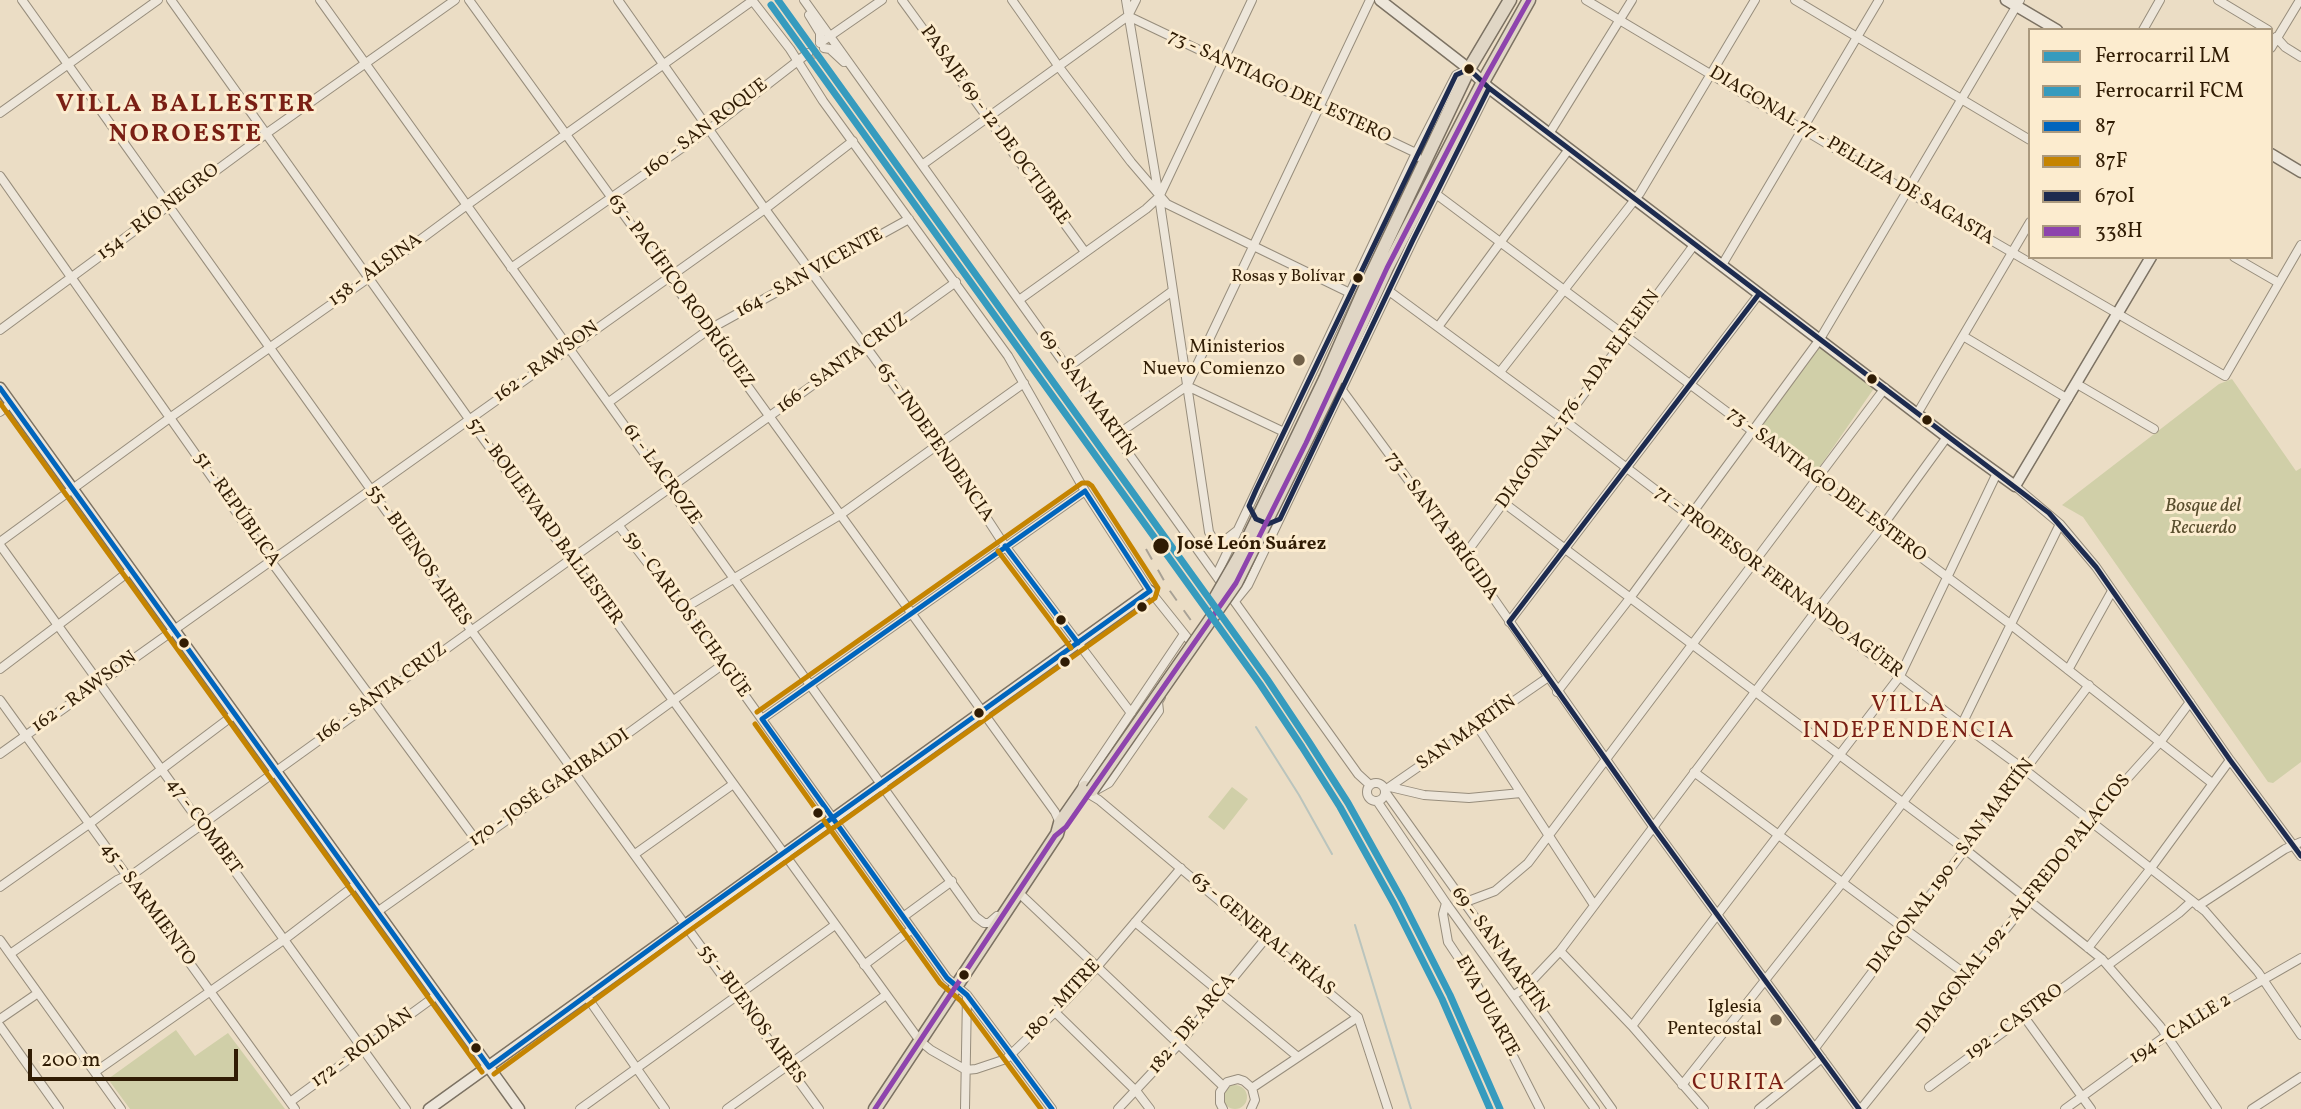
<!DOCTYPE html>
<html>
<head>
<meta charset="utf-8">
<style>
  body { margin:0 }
  #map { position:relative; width:2301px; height:1109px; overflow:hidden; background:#ebddc5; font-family:Vollkorn,serif }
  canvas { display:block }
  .legend { position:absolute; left:2028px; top:28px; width:245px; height:231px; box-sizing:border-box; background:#fceccf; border:2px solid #aa997e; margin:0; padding:9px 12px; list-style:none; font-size:21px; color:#301c04 }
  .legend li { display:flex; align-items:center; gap:14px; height:35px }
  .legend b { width:35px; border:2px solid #aa997e }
  .scale { position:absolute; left:28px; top:1049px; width:210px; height:32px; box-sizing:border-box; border:4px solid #301c04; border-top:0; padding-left:9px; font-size:21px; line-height:24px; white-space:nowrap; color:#301c04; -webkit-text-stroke:5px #fceccf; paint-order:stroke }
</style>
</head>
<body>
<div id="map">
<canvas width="2301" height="1109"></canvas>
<ul class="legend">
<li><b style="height:9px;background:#369bbe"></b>Ferrocarril LM</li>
<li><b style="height:9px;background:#369bbe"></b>Ferrocarril FCM</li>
<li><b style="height:9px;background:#0065bd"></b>87</li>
<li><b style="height:9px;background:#c58401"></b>87F</li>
<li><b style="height:9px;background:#1d2b4f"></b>670I</li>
<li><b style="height:9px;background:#8e44ad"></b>338H</li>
</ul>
<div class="scale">200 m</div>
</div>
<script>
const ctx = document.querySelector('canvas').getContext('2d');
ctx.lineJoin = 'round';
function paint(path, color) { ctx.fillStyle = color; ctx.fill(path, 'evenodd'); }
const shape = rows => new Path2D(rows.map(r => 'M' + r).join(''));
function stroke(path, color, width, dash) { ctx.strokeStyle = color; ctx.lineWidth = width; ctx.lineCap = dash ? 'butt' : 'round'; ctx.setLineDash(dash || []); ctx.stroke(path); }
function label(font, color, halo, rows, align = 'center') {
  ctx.font = font + ' Vollkorn,serif'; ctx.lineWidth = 6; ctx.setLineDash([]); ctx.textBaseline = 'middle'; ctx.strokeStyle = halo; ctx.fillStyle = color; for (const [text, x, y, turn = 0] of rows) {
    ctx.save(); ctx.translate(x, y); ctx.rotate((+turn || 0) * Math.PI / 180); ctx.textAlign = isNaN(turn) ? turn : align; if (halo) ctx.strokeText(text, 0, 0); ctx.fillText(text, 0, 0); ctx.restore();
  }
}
const green = shape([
  [1821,343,1877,384,1814,475,1756,432],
  [2232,379,2296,471,2301,468,2301,762,2273,783,2268,782,2083,517,2062,505,2219,384],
  [1232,787,1248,799,1224,830,1208,817],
  [176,1030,195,1056,228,1033,285,1109,130,1109,108,1079],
  '1223 1097a12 12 0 1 1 24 0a12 12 0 1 1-24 0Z'
]);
const stream = shape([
  [1256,727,1299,795,1332,854],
  [1355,925,1411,1109]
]);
const streetTunnel = shape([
  [811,57,824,48]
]);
const street = shape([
  [22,0,471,630,819,1109],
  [171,0,469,419,920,1041,931,1050,966,1070,976,1069,1006,1059,1055,1012,1097,967,1181,868],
  [320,0,976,917,984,923,989,923,997,916],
  [469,0,982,711,1055,812,1060,823],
  [618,0,765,209,946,456,1005,546,1131,713],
  [752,0,790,49,823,101,1008,356,1085,491,1150,591,1194,646],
  [804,0,1358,774,1370,785],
  [902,0,1085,252],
  [1012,0,1059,67,1131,162,1167,204,1350,293],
  [1126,0,1159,197,1209,532,1213,539,1224,541,1238,530],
  [1586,0,1908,192,2225,376,2301,245],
  [1795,0,2030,140],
  [2218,0,2268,30],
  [809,15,820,33,820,43],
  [1128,16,1416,153,1417,157],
  [2143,30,2160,0],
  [2276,37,2285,47,2301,57],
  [820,43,882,0],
  [824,48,830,49,844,62],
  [2271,48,2300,0],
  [0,113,158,0],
  [1549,134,1632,0],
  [922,165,1128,16,1136,0],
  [0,176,270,560,476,840],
  [1436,194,2010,624,2212,783],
  [2234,257,2279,283],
  [1722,265,1879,0],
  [511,268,719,122,808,53],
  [1389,291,1564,420,1962,724,2025,770,2205,911,2258,972,2301,1035],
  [1019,300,1146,209,1159,197,1252,0],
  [1438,327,1569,149],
  [0,330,267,133,455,0],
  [1963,336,2068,399],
  [1067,368,1171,292],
  [1500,372,1640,193,1755,0],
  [2077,384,2154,429],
  [1187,386,1284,432],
  [1342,390,1464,556,1654,828,1859,1109],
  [609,402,708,330,909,219],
  [0,412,11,403],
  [1917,414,2030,222],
  [1115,436,1187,386,1370,0],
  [2015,486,2060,524,2096,567,2230,760,2301,856],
  [1504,503,1966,850,2102,959,2160,1026,2217,1109],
  [619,526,683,609,947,978,967,995,1052,1109],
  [0,542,171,417,370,277,467,205,752,1],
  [0,545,406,1109],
  [1464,556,1694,245],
  [1217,574,1416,153,1456,75,1469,69],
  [1235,601,1248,585,1413,240,1489,88],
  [683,609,840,515,1024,383],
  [1509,622,1759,294],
  [0,669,131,570],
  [2068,670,2112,591],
  [1557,692,1630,598,1820,339,2020,0],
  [0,700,295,1109],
  [762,719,1085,491],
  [1478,727,1594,905],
  [0,754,765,209,853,141],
  [1694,772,1968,976],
  '1367 792a9 9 0 1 1 18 0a9 9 0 1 1-18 0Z',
  [1390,787,1424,795,1469,798,1521,793],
  [1082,789,1083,784,1184,634],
  [1385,790,1547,678],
  [1091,793,1109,783,1159,711,1158,702,1161,697],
  [1386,793,1612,1109],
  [1089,794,1099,800,1358,1017,1388,1109],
  [1377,801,1446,903,1595,1109],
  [635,854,732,785],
  [0,887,89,824,235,714],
  [1018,892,1223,1086],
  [1446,903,1443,914,1448,942,1478,987,1540,1109],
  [1463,903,1495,891,1528,863,1885,388],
  [2198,906,2285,849,2301,842],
  [377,912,575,772,722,665],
  [903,917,952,881],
  [1135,922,1298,1057],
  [0,940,121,1109],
  [2088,948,2151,868,2230,760],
  [1560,951,1632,1026,1704,1109],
  [10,954,117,880,136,872,956,282],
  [864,965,912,929],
  [2108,965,2179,913,2192,901],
  [1514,995,1525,988,1560,951,1816,611,1881,528,1947,437],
  [587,997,665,1109],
  [1055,1012,1137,1092,1150,1109],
  [2025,1018,2091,1109],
  [0,1019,38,993],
  [0,1026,59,1109],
  [1632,1026,1900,676,1997,473],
  [1815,1048,2089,685],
  [95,1072,285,939,357,884],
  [1682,1085,1842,883,1962,724,2060,524],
  [1929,1087,2102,959],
  [1252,1088,1358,1017],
  [290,1102,437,995],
  [580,1109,835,925],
  [727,1109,886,995],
  [965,1109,967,995],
  [1118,1109,1179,1044,1266,938],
  [1223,1109,1220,1103,1220,1092,1227,1082,1238,1079,1244,1081,1252,1088,1255,1100,1251,1109],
  [1759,1109,1822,1058],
  [1861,1109,2029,900,2090,820,2161,741,2190,702],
  [2065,1109,2167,1035,2301,958],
  [2252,1109,2301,1077]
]);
const secondary = shape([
  [1380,0,1469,69,1489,88,1947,437,2015,486,2151,257],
  [2006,0,2057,30],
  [2271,154,2301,172],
  [0,388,519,1109],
  [429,1109,1150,591]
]);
const primary = shape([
  [1326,377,1369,279,1469,69,1510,0],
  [1336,380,1387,268,1483,82,1529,0],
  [875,1109,1057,834,1060,823,1085,787]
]);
const rail = shape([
  [1146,549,1170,591,1210,647]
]);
const primaryBridge = shape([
  [1213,602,1239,557,1326,377],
  [1092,790,1236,583,1336,380]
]);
const bus1 = shape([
  [0,388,489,1067],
  [1005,546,1078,643],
  [762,719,947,978,967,995,1052,1109],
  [489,1067,684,924,1150,591,1085,491,762,719]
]);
const bus2 = shape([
  [0,403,482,1072],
  [998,551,1071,648],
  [755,724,940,983,961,1001,1041,1109],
  [494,1074,689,931,1155,598,1158,588,1092,486,1088,483,1082,483,757,712]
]);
const bus3 = shape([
  [1469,69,1489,88,1413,240,1280,519,1268,524,1256,519,1249,506,1256,490,1456,75,1469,69],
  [1489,88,2049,513,2096,567,2230,760,2301,856],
  [1759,294,1509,622,1654,828,1859,1109]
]);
const bus4 = shape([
  [875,1109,1055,836,1066,827,1236,583,1306,443,1387,268,1483,82,1529,0]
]);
const rail1 = shape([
  [778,0,1267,679,1309,742,1348,803,1402,900,1450,995,1500,1109]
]);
const rail2 = shape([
  [771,5,1260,684,1302,747,1340,807,1394,904,1442,999,1490,1109]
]);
const markers = [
  [1469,69,6,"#301c04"],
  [1358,278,6,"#301c04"],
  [1299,360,7,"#716048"],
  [1872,379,6,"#301c04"],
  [1927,420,6,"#301c04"],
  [1161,546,9,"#301c04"],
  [1142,607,6,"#301c04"],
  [1061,620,6,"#301c04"],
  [184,643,6,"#301c04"],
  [1065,662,6,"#301c04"],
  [979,713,6,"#301c04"],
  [818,813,6,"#301c04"],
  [964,975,6,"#301c04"],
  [1776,1020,7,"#716048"],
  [476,1048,6,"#301c04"]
];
const busNames = [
  ["Rosas y Bolívar",1345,278]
];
const streetNames = [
  ["73 - SANTIAGO DEL ESTERO",1279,88,25],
  ["PASAJE 69 - 12 DE OCTUBRE",994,126,54],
  ["160 - SAN ROQUE",706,129,-37],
  ["DIAGONAL 77 - PELLIZA DE SAGASTA",1851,157,31],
  ["154 - RÍO NEGRO",159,213,-37],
  ["158 - ALSINA",376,271,-36],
  ["164 - SAN VICENTE",810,274,-29],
  ["63 - PACÍFICO RODRÍGUEZ",680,292,54],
  ["162 - RAWSON",547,363,-36],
  ["166 - SANTA CRUZ",843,364,-36],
  ["69 - SAN MARTÍN",1086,394,54],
  ["DIAGONAL 176 - ADA ELFLEIN",1579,400,-54],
  ["65 - INDEPENDENCIA",934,443,55],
  ["61 - LACROZE",661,475,54],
  ["73 - SANTIAGO DEL ESTERO",1826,486,37],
  ["51 - REPÚBLICA",236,510,55],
  ["57 - BOULEVARD BALLESTER",544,522,54],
  ["73 - SANTA BRÍGIDA",1441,527,54],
  ["55 - BUENOS AIRES",418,556,55],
  ["71 - PROFESOR FERNANDO AGÜER",1778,583,37],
  ["59 - CARLOS ECHAGÜE",686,615,54],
  ["162 - RAWSON",85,693,-36],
  ["166 - SANTA CRUZ",382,694,-36],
  ["SAN MARTÍN",1467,734,-35],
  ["170 - JOSÉ GARIBALDI",550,789,-35],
  ["47 - COMBET",203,827,54],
  ["DIAGONAL 190 - SAN MARTÍN",1952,867,-53],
  ["45 - SARMIENTO",147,905,54],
  ["DIAGONAL 192 - ALFREDO PALACIOS",2025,905,-51],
  ["63 - GENERAL FRÍAS",1262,935,40],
  ["69 - SAN MARTÍN",1499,951,54],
  ["180 - MITRE",1063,1001,-47],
  ["EVA DUARTE",1486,1007,61],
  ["55 - BUENOS AIRES",751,1015,54],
  ["192 - CASTRO",2015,1023,-36],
  ["182 - DE ARCA",1193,1025,-50],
  ["194 - CALLE 2",2181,1030,-32],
  ["172 - ROLDÁN",363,1049,-36]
];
const poiNames = [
  ["Ministerios",1285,349],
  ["Nuevo Comienzo",1285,371],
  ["Iglesia",1762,1009],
  ["Pentecostal",1762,1031]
];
const parkNames = [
  ["Bosque del",2203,508],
  ["Recuerdo",2203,530]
];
const stopNames = [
  ["José León Suárez",1177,546]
];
const quarterNames = [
  ["VILLA",1909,707],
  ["INDEPENDENCIA",1909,733],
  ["CURITA",1739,1085]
];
const districtNames = [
  ["VILLA BALLESTER",186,106],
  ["NOROESTE",186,136]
];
paint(green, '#d0cfa8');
stroke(stream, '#bac4bd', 2);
stroke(streetTunnel, '#c6b69e', 8, [8, 4]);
stroke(street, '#978d7c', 10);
stroke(secondary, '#7c7263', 13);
stroke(primary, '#7c7263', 15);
stroke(street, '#ede6da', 8);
stroke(secondary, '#ede6da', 10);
stroke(primary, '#e0d6c5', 12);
stroke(rail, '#a8a195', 2, [12, 12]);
stroke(primaryBridge, '#7c7263', 15, []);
stroke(primaryBridge, '#e0d6c5', 12);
stroke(bus1, '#0065bd', 5);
stroke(bus2, '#c58401', 5);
stroke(bus3, '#1d2b4f', 5);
stroke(bus4, '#8e44ad', 5);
stroke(rail1, '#369bbe', 7);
stroke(rail2, '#369bbe', 7);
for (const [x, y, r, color] of markers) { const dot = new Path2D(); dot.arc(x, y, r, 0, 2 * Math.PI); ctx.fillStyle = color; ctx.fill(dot); stroke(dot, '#fceccf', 2.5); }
label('17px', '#301c04', '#fceccf', busNames, 'right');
label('19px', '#301c04', '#fceccf', streetNames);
label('19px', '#301c04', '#fceccf', poiNames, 'right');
label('italic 19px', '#594e2e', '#fceccf', parkNames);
label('bold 19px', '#301c04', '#fceccf', stopNames, 'left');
ctx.letterSpacing = '2px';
label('23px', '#7a1f14', '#fceccf', quarterNames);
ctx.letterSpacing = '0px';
ctx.letterSpacing = '2px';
label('bold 26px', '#7a1f14', '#fceccf', districtNames);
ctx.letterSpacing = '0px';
</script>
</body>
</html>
